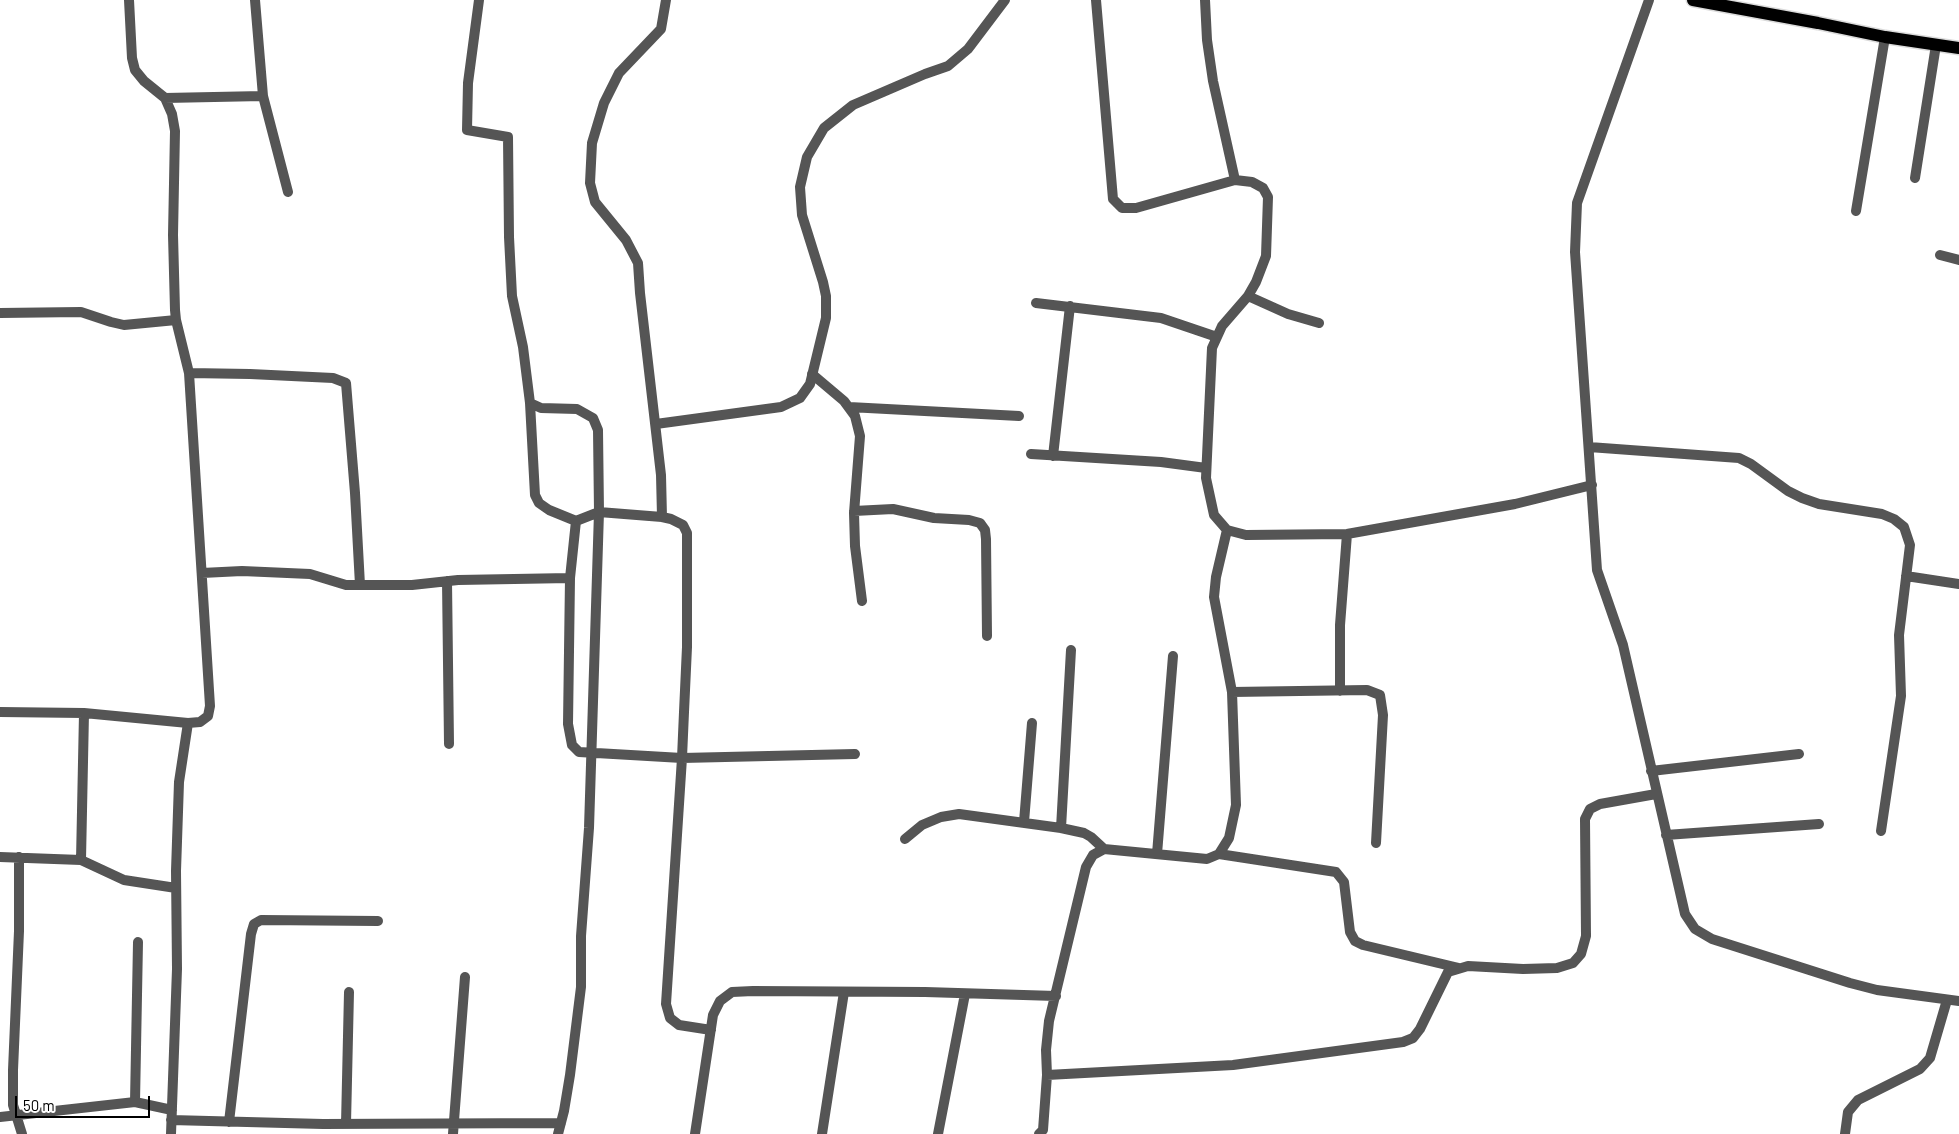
<!DOCTYPE html>
<html>
<head>
<meta charset="utf-8">
<style>
  body { margin:0 }
  #map { position:relative; width:1959px; height:1134px; overflow:hidden; background:#fff; font-family:Barlow,sans-serif }
  canvas { display:block }
  .scale { position:absolute; left:15px; top:1096px; width:135px; height:22px; box-sizing:border-box; border:2px solid #000; border-top:0; padding-left:6px; font-size:15px; line-height:18px; white-space:nowrap; color:#000; -webkit-text-stroke:4px #fff; paint-order:stroke }
</style>
</head>
<body>
<div id="map">
<canvas width="1959" height="1134"></canvas>
<div class="scale">50 m</div>
</div>
<script>
const ctx = document.querySelector('canvas').getContext('2d');
ctx.lineJoin = 'round';
const shape = rows => new Path2D(rows.map(r => 'M' + r).join(''));
function stroke(path, color, width, dash) { ctx.strokeStyle = color; ctx.lineWidth = width; ctx.lineCap = dash ? 'butt' : 'round'; ctx.setLineDash(dash || []); ctx.stroke(path); }
const street = shape([
  [255,0,263,96,288,192],
  [479,0,468,83,467,130,508,137,509,237,512,296,523,347,530,403,541,408,577,409,593,418,598,430,599,512,589,828,581,936,581,987,570,1075,564,1111,558,1134],
  [1096,0,1113,199,1122,208,1136,208,1235,180,1252,182,1263,188,1268,197,1266,256,1256,282,1248,296,1222,326,1212,348,1206,478,1214,515,1227,530,1246,535,1347,534,1515,504,1592,485],
  [1205,0,1207,40,1213,81,1235,180],
  [1649,0,1577,203,1575,252,1597,570,1623,645,1685,914,1695,929,1712,939,1850,983,1877,990,1959,1001],
  [165,98,263,96],
  [1915,178,1936,45],
  [1856,211,1885,37],
  [1940,255,1959,260],
  [1248,296,1288,314,1319,323],
  [1036,303,1161,318,1217,337],
  [0,313,81,312,111,322,124,325,176,320],
  [189,373,250,374,333,378,346,383,355,493,360,585],
  [812,374,844,401,855,416,860,436,854,513,855,546,862,601],
  [530,403,535,495,539,503,549,510,576,521],
  [849,407,1019,416],
  [656,424,781,407,800,398,810,384,826,318,826,296,823,282,802,215,800,187,807,157,824,128,853,105,925,74,948,66,968,49,1005,0],
  [1589,447,1739,458,1751,464,1788,491,1802,498,1819,504,1882,514,1894,519,1904,527,1910,545,1899,635,1901,696,1881,831],
  [1031,454,1161,462,1206,468],
  [1053,456,1070,306],
  [854,511,893,509,934,518,969,520,980,523,985,530,986,539,987,636],
  [662,517,661,475,640,293,638,263,626,240,595,202,590,183,592,143,604,103,619,73,661,29,666,0],
  [202,573,242,571,310,574,346,585,412,585,458,580,570,578],
  [1906,576,1959,584],
  [447,581,449,744],
  [1340,691,1340,625,1347,534],
  [1232,692,1367,690,1380,695,1383,715,1376,843],
  [0,712,84,713,188,723,200,722,208,716,210,706,189,373,176,320,175,310,173,235,175,131,172,114,165,98,144,81,135,70,132,58,129,0],
  [1651,771,1799,754],
  [1024,822,1032,723],
  [1061,828,1071,650],
  [1666,835,1819,824],
  [905,839,922,825,941,817,959,814,1061,828,1084,833,1091,837,1104,849],
  [1157,854,1173,656],
  [1219,854,1336,872,1344,882,1350,932,1355,941,1363,945,1459,968],
  [0,857,81,860,84,713],
  [19,857,19,931,13,1070,13,1105,22,1134],
  [81,860,124,880,176,888],
  [711,1030,679,1025,670,1018,666,1004,682,758,684,712,687,647,687,533,683,525,671,519,662,517,599,512,576,521,570,578,568,724,572,745,579,752,682,758,855,754],
  [1047,1075,1233,1065,1403,1042,1413,1038,1420,1029,1448,972,1468,966,1523,969,1557,968,1573,963,1581,954,1586,936,1585,819,1590,809,1600,804,1656,794],
  [135,1102,138,942],
  [0,1117,135,1102,172,1110],
  [171,1120,323,1124,561,1123],
  [229,1122,251,934,254,924,261,920,378,921],
  [346,1124,349,992],
  [171,1134,177,969,176,871,179,782,188,723],
  [453,1134,465,977],
  [695,1134,713,1015,720,1001,732,992,753,991,925,992,1056,996],
  [822,1134,844,992],
  [938,1134,965,994],
  [1039,1134,1043,1130,1047,1075,1046,1050,1049,1021,1086,867,1093,855,1104,849,1207,859,1219,854,1229,838,1236,805,1232,692,1214,597,1216,577,1227,530],
  [1845,1134,1848,1112,1858,1100,1920,1069,1930,1058,1947,1000]
]);
const primary = shape([
  [1693,0,1818,23,1885,37,1959,48]
]);
stroke(primary, '#dbdbdb', 15);
stroke(street, '#555', 10);
stroke(primary, '#000', 12);
</script>
</body>
</html>
